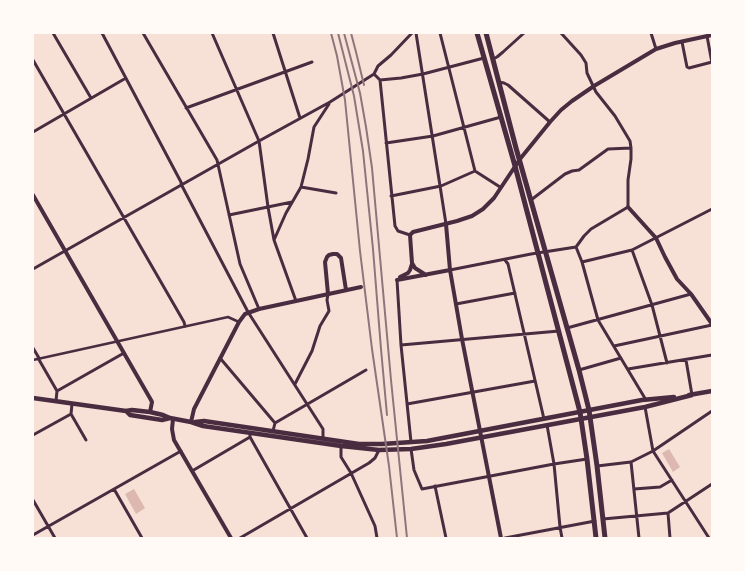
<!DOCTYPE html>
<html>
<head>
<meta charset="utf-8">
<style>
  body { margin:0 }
  #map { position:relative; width:745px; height:571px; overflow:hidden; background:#f7e1d7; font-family:Bitter,serif }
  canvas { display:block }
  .frame { position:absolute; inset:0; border:34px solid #fffaf5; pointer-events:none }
</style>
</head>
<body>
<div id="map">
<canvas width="745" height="571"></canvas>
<div class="frame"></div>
</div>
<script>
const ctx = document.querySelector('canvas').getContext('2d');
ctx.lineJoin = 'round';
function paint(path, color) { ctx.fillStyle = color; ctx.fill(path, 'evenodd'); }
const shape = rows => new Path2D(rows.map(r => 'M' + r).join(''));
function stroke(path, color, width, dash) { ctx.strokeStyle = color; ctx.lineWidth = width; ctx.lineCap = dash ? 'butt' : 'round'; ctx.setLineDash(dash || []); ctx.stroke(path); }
const water = shape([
  [669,449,680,467,673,472,662,453],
  [134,489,145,508,136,514,125,494]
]);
const pedestrian = shape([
  [33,360,228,317,239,322]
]);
const minor = shape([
  [53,33,91,98],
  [102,33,182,184],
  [143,33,217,160,240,264,259,309],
  [212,33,259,141,268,207,274,240],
  [273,33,300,118],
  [416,33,446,224],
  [440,33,475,171,500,187],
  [651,33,656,49],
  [707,36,712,63],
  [682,42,687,67,689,68,712,62],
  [493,59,497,57,503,52,524,33],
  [33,60,184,322,185,326],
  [374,74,380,80,395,226,398,231,410,235],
  [380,80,401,78,423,74,484,58],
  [499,82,504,83,508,85,550,122],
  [186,108,312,62],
  [33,132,126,78],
  [386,143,433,136,501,117],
  [181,184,248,312,323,429,323,438],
  [301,187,336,193],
  [391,196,441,186,475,171],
  [531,200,565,174,572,171,579,170,608,149,631,148],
  [229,215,292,202],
  [576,247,582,262,598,320,646,400],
  [632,250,652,305,667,363],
  [505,260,508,264,544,419],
  [582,262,632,250,712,209],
  [33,269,259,141,330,102,374,74,378,66,391,55,412,33],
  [450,270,531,254,576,247,584,236,591,229,628,207,628,180,631,159,631,148,630,141,615,116,596,92,587,73,586,63,581,55,561,33],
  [397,280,401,345,411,442],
  [296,301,274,240,286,213,301,187,308,159,314,127,329,104],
  [456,304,515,293],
  [567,328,691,294],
  [401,345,559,331],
  [614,346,712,325],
  [33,348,39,358],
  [38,358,57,391,56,401],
  [220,358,275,423,273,431],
  [686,360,692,395],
  [628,369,712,355],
  [579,370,621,358],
  [295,384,312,351,320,326,329,311,327,300,328,294],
  [57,391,124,353],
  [407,404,535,381],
  [645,407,653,451,709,538],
  [71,414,86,440],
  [275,423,366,370],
  [547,425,554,464,560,527,562,538],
  [250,433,250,437,307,538],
  [33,435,71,414,72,404],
  [341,446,341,457,351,473,375,526,377,538],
  [411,449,414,470,422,489,554,464,587,459],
  [631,462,639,538],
  [597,466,631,462,653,451,712,411],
  [192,471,250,437],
  [435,486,446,538],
  [114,489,142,538],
  [634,489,660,487,672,480],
  [33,500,55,538],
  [668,513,670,538],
  [603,519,668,513,712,484],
  [33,535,181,451],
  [240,538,369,463,375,458,379,450],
  [505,538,595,521]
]);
const tertiary = shape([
  [33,195,151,400,152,402,150,412],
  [628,207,656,238,665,257,677,279,691,294,712,324],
  [446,224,450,270,462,339,501,538],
  [426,275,415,268,412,263,410,235,413,232,457,221,472,216,483,209,494,198,520,159,550,122,561,110,572,101,594,86,656,49,675,43,712,35],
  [400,277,408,273,410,270,412,264],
  [397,280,450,270],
  [328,294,325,262,327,257,329,255,333,254,337,254,341,258,346,290],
  [173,419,172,429,174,440,231,538],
  [191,422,194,409,239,322,245,314,259,309,361,287]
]);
const secondary = shape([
  [689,395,712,391],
  [33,398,126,411,132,410,150,412,163,415,170,418,191,422,203,426,341,446,379,450,411,449,446,444,645,407,692,395],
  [126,411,130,415,162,420,170,418],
  [195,422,204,421,359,444,382,444,427,441,642,400,674,397]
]);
const primary = shape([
  [477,33,515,166,580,412,587,459,596,538],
  [486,33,516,148,579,370,589,410,597,466,605,538]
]);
const rail = shape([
  [331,33,337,56,345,100,360,251,372,349,389,466,397,538],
  [338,33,354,96,363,151,373,249,381,349,387,415],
  [344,33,360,93,366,127,372,168,391,380,407,538],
  [351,33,356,52,364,85]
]);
paint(water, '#dcb8b0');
stroke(pedestrian, '#4a2c40', 2.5);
stroke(minor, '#4a2c40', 3);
stroke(tertiary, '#4a2c40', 4);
stroke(secondary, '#4a2c40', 4.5);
stroke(primary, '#4a2c40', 5);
stroke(rail, '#8f747c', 2);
</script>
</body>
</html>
